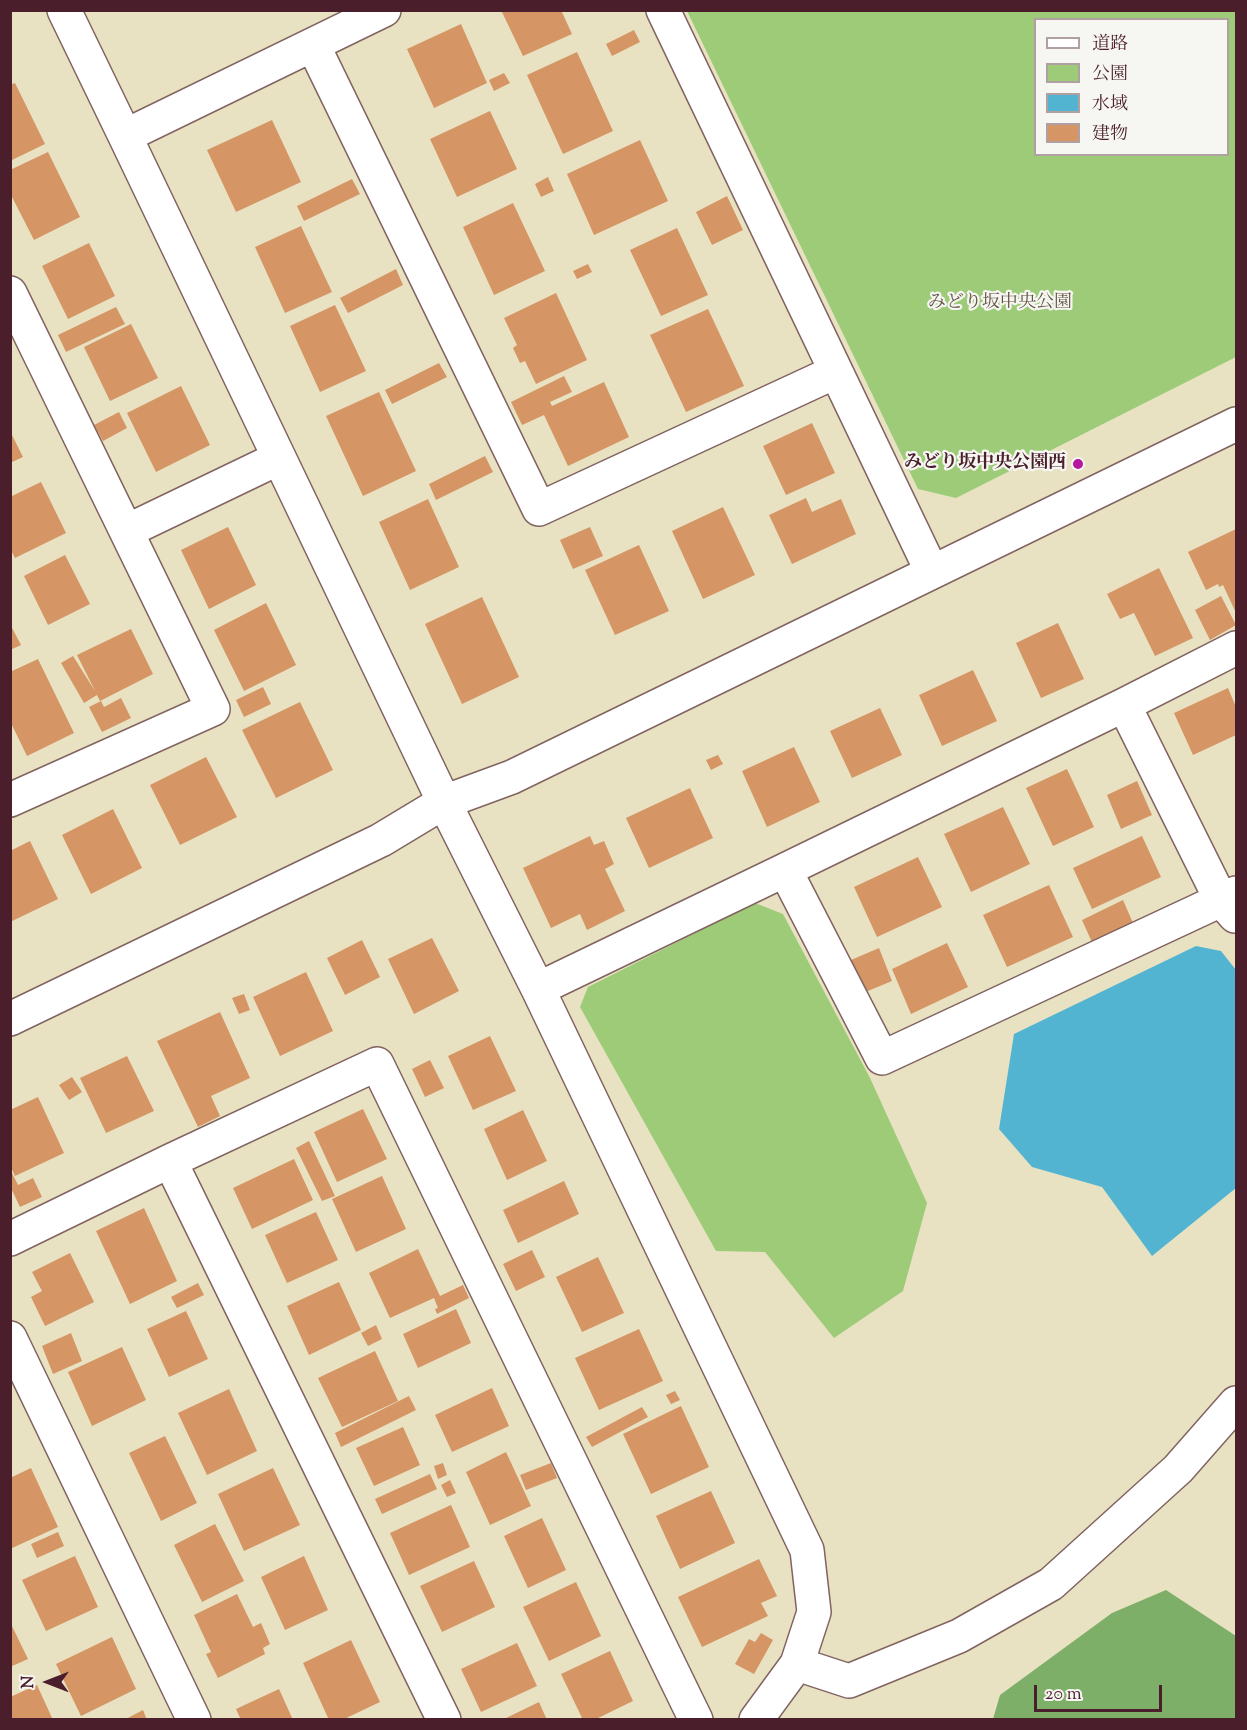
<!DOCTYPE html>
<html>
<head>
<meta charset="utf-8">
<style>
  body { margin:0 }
  #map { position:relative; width:1247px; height:1730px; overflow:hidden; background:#e8e2c2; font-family:"Sorts Mill Goudy","Noto Serif JP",serif }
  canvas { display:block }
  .frame { position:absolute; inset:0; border:12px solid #4a1f2b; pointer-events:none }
  .legend { position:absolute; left:1034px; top:18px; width:195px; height:138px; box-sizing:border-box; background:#f6f6f2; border:2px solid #b1a0a2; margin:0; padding:8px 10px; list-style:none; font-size:18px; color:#4a1f2b }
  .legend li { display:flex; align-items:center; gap:12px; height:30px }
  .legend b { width:30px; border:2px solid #b1a0a2 }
  .north { position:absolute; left:18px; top:1652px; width:60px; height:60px; -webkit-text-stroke:4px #f6f6f2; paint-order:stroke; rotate:270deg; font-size:16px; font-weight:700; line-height:24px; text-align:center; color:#4a1f2b }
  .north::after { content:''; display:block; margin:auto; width:21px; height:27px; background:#4a1f2b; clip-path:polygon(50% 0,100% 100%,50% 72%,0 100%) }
  .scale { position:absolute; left:1034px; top:1685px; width:128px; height:27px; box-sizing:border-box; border:3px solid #4a1f2b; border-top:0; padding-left:8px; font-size:18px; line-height:21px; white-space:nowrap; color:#4a1f2b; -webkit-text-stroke:4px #f6f6f2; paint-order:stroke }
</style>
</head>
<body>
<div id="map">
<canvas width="1247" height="1730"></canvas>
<div class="frame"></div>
<ul class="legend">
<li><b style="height:8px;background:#fff"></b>道路</li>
<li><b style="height:16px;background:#9dcb78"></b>公園</li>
<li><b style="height:16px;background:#53b4d2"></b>水域</li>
<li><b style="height:16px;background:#d59564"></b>建物</li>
</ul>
<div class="north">N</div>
<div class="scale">20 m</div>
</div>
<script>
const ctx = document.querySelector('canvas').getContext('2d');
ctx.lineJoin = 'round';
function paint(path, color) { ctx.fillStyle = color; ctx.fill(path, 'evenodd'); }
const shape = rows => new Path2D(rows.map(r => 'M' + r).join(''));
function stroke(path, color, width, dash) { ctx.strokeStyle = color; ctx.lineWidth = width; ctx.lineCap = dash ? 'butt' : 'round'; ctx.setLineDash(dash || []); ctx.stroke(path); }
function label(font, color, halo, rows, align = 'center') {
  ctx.font = font + ' "Sorts Mill Goudy","Noto Serif JP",serif'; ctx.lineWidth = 4.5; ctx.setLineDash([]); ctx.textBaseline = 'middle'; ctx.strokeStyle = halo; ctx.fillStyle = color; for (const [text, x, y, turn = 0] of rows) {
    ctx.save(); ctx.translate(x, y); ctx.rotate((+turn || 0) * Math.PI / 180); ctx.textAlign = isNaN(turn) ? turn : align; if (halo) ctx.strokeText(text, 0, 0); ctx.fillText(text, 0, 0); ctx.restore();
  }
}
const green = shape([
  [687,11,1236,11,1236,357,956,498,918,489],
  [1036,20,1228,20,1228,154,1036,154],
  [755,903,783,914,870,1078,927,1203,903,1291,834,1338,765,1252,716,1251,580,1007,588,987]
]);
const forest = shape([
  [1166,1590,1236,1636,1236,1719,993,1719,1000,1695,1112,1613]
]);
const water = shape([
  [1196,946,1221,951,1236,970,1236,1188,1152,1256,1102,1187,1032,1167,999,1129,1014,1034]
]);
const building = shape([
  [501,10,561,10,572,34,523,56],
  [461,24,487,83,434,108,407,49],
  [634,30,640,42,612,56,606,44],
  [577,52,613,131,563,154,527,75],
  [504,73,510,83,494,91,489,80],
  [15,83,45,144,10,161,10,85],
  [490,111,517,169,457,197,430,139],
  [272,120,301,182,236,212,207,150],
  [640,140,668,201,594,235,567,174],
  [48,152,80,217,34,240,10,193,10,170],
  [548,177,554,191,541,197,535,184],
  [352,179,360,194,304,221,297,206],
  [727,196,743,230,712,245,696,212],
  [513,203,545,271,494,295,463,227],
  [301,226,332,292,285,313,255,247],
  [677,228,708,295,661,316,630,250],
  [89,243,115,296,68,319,42,266],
  [588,264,592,272,577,279,573,271],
  [396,269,403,285,348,313,340,298],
  [556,293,587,360,536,384,525,361,520,363,513,348,517,345,504,318],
  [335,305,366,371,320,392,290,326],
  [116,307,125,324,66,352,58,335],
  [708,309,744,386,686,412,650,335],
  [131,324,158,378,110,401,84,347],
  [439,363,447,377,392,404,385,390],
  [564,376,572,392,550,402,552,406,604,382,629,437,568,466,544,415,522,425,511,402],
  [181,386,210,445,156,472,127,413],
  [379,392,416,471,363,496,326,416],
  [119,412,127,428,103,441,94,425],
  [812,423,835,473,786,495,763,446],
  [10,431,23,457,10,463],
  [485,456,493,472,436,500,429,484],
  [41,482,66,533,15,558,10,548,10,497],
  [806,498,812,512,841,499,856,534,792,564,769,515],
  [428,499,459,567,410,590,379,522],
  [723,507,755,575,703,599,672,531],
  [228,527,256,585,209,609,181,550],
  [590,527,603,556,573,569,560,540],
  [1236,529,1236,613,1223,585,1219,587,1218,584,1206,590,1188,552],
  [639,545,669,611,615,635,585,570],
  [65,555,90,604,48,625,24,576],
  [1159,568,1193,638,1155,656,1134,613,1120,619,1107,594],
  [1221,596,1236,625,1210,640,1195,610],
  [482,597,519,677,462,704,425,624],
  [266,603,296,665,244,691,214,630],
  [1058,623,1084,679,1041,698,1016,643],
  [10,624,21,645,10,650],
  [131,629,153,674,100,701,97,695,84,703,61,663,73,656,95,691,77,655],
  [38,659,74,733,27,756,10,721,10,672],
  [973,670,997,721,942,746,919,695],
  [263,687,271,704,244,717,236,700],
  [1228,688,1236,707,1236,735,1193,755,1174,713],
  [121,698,131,718,102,732,89,707,101,701,104,707],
  [300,702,333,770,276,798,242,730],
  [880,708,902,755,852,778,830,731],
  [794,747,820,802,767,827,742,771],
  [718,755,723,764,711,770,706,760],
  [206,757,237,817,180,845,150,785],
  [1067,769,1094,827,1053,846,1026,788],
  [1137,781,1152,815,1121,829,1107,795],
  [690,788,713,838,649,868,626,818],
  [1003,807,1030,864,971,892,944,834],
  [113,809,142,868,91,894,62,835],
  [590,836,594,845,604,841,614,864,605,869,625,911,587,930,580,914,551,928,523,868],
  [1142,836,1161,877,1092,909,1073,868],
  [30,841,58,899,10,922,10,851],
  [918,857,942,907,877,937,854,887],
  [1049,885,1073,937,1007,967,983,915],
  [1123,900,1136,930,1095,949,1082,920],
  [432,938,459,991,414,1014,388,959],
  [362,940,380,977,345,995,327,958],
  [947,943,968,987,911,1014,892,969],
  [879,948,892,981,863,993,851,960],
  [306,972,333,1031,280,1056,253,997],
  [244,994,250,1010,239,1014,232,998],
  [220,1012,250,1078,211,1096,220,1116,198,1127,157,1041],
  [490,1036,516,1091,473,1110,448,1056],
  [127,1056,154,1111,106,1133,80,1078],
  [430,1060,444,1088,425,1097,412,1069],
  [72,1077,82,1092,69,1100,59,1085],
  [38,1097,64,1153,15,1176,10,1165,10,1110],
  [363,1109,387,1159,337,1182,314,1132],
  [523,1110,547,1161,507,1180,484,1129],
  [309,1141,335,1196,322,1201,296,1148],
  [294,1159,313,1200,252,1229,233,1188],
  [10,1169,18,1185,33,1178,42,1197,20,1207,10,1186],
  [382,1176,406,1229,356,1252,332,1199],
  [564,1181,579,1214,518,1243,503,1210],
  [144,1208,177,1281,130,1304,96,1231],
  [316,1212,338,1260,287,1283,265,1235],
  [418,1249,440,1296,463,1285,469,1298,437,1314,435,1309,438,1308,434,1298,390,1318,369,1273],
  [532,1250,545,1277,516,1291,503,1264],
  [70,1253,94,1302,45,1326,31,1297,42,1291,32,1272],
  [598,1257,624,1313,582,1332,556,1277],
  [339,1282,361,1330,309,1355,287,1306],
  [198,1283,204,1295,177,1308,171,1297],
  [456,1309,471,1343,418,1368,403,1334],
  [186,1311,208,1359,169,1377,147,1329],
  [376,1325,382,1339,368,1346,361,1333],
  [639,1329,663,1381,599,1410,575,1358],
  [71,1333,82,1361,53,1374,42,1346],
  [122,1347,146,1400,92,1426,68,1372],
  [375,1351,398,1401,342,1427,318,1378],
  [492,1388,509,1426,452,1452,435,1415],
  [229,1389,257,1451,207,1475,178,1413],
  [675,1391,680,1400,671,1404,666,1395],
  [409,1396,416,1410,341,1447,335,1433],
  [681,1406,709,1467,651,1494,623,1434],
  [642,1407,648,1417,592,1447,586,1437],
  [403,1427,420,1465,374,1486,356,1448],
  [165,1436,197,1503,161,1521,129,1453],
  [506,1452,531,1506,490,1525,466,1472],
  [443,1463,447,1475,438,1479,434,1466],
  [551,1463,557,1478,526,1490,520,1475],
  [31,1468,58,1527,10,1549,10,1478],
  [273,1468,300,1525,244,1551,218,1494],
  [430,1474,437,1489,382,1514,375,1499],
  [450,1480,456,1493,447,1497,441,1485],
  [711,1491,735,1543,680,1569,656,1516],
  [451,1505,470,1547,409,1575,390,1533],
  [542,1518,566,1570,528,1588,504,1536],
  [215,1524,244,1581,202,1602,174,1545],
  [58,1532,64,1546,37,1558,31,1544],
  [75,1556,98,1607,46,1631,22,1580],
  [304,1556,328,1610,285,1630,261,1577],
  [759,1559,777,1596,761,1603,768,1616,702,1647,678,1597],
  [474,1561,495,1607,442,1632,420,1586],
  [576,1582,601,1636,549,1661,523,1607],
  [237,1594,253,1627,261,1623,270,1644,263,1648,265,1654,218,1678,206,1654,211,1652,194,1615],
  [10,1622,28,1659,10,1667],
  [761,1633,773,1640,754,1674,735,1664,749,1639,755,1642],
  [112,1637,136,1689,81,1716,56,1664],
  [351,1640,380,1702,342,1720,329,1720,303,1663],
  [517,1643,537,1686,481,1712,461,1669],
  [610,1651,633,1701,594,1720,583,1720,561,1674],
  [37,1685,53,1720,10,1720,10,1697],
  [279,1689,293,1720,241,1720,236,1709],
  [539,1702,547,1720,502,1720],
  [143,1710,147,1720,124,1720]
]);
const minor = shape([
  [64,10,125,136,444,802,538,989,807,1550,814,1612,797,1664,756,1720],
  [663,10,932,572],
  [313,45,539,509,835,372],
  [125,136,384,10],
  [10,293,213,709,10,800],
  [127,531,279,458],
  [1124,705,1221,900,1235,916],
  [785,870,1124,705,1236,648],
  [538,989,785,870,882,1058,1236,893],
  [10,1019,381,840,444,802,512,777,1236,424],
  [170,1161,444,1720],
  [10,1239,170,1161,377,1064,696,1720],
  [10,1338,194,1720],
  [797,1664,849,1681,959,1636,1051,1584,1178,1469,1236,1403]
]);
const markers = [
  [1078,464,6,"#b5179e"]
];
const parkNames = [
  ["みどり坂中央公園",1000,304]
];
const poiNames = [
  ["みどり坂中央公園西",1066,464]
];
paint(green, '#9dcb78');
paint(forest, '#7eaf68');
paint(water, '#53b4d2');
paint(building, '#d59564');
stroke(minor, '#816360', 36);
stroke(minor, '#fff', 33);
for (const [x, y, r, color] of markers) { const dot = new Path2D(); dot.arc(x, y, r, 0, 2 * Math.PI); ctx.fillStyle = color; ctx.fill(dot); stroke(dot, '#f6f6f2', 2); }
label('18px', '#635342', '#f6f6f2', parkNames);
label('bold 18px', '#4a1f2b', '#f6f6f2', poiNames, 'right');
</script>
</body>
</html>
